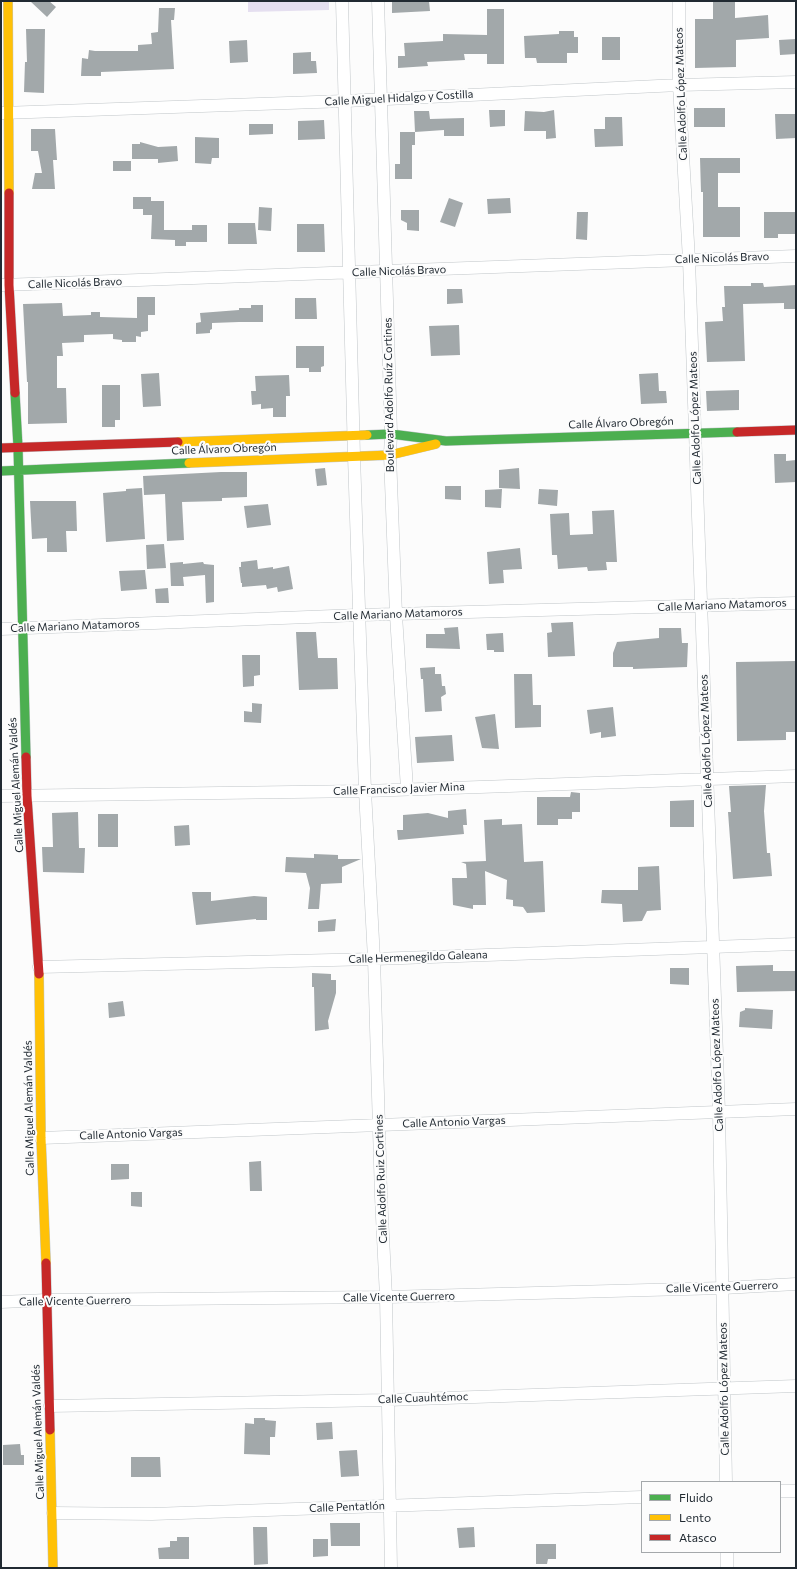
<!DOCTYPE html>
<html>
<head>
<meta charset="utf-8">
<style>
  body { margin:0 }
  #map { position:relative; width:797px; height:1569px; overflow:hidden; background:#fcfcfc; font-family:Commissioner,sans-serif }
  canvas { display:block }
  .frame { position:absolute; inset:0; border:2px solid #212a32; pointer-events:none }
  .legend { position:absolute; left:641px; top:1481px; width:140px; height:72px; box-sizing:border-box; background:#fcfcfc; border:1px solid #a4a8ab; margin:0; padding:5px 7px; list-style:none; font-size:12px; color:#212a32 }
  .legend li { display:flex; align-items:center; gap:8px; height:20px }
  .legend b { width:20px; border:1px solid #a4a8ab }
</style>
</head>
<body>
<div id="map">
<canvas width="797" height="1569"></canvas>
<div class="frame"></div>
<ul class="legend">
<li><b style="height:5px;background:#4caf50"></b>Fluido</li>
<li><b style="height:5px;background:#ffc107"></b>Lento</li>
<li><b style="height:5px;background:#c62828"></b>Atasco</li>
</ul>
</div>
<script>
const ctx = document.querySelector('canvas').getContext('2d');
ctx.lineJoin = 'round';
function paint(path, color) { ctx.fillStyle = color; ctx.fill(path, 'evenodd'); }
const shape = rows => new Path2D(rows.map(r => 'M' + r).join(''));
function stroke(path, color, width, dash) { ctx.strokeStyle = color; ctx.lineWidth = width; ctx.lineCap = dash ? 'butt' : 'round'; ctx.setLineDash(dash || []); ctx.stroke(path); }
function label(font, color, halo, rows, align = 'center') {
  ctx.font = font + ' Commissioner,sans-serif'; ctx.lineWidth = 4; ctx.setLineDash([]); ctx.textBaseline = 'middle'; ctx.strokeStyle = halo; ctx.fillStyle = color; for (const [text, x, y, turn = 0] of rows) {
    ctx.save(); ctx.translate(x, y); ctx.rotate((+turn || 0) * Math.PI / 180); ctx.textAlign = isNaN(turn) ? turn : align; if (halo) ctx.strokeText(text, 0, 0); ctx.fillText(text, 0, 0); ctx.restore();
  }
}
const green = shape([
  [248,1,329,1,329,10,248,12]
]);
const building = shape([
  [30,1,49,1,56,7,47,17],
  [392,1,429,1,430,11,392,13],
  [713,1,735,1,735,18,768,15,769,38,736,40,736,67,695,68,695,19,713,19],
  [159,8,175,8,174,20,171,20,174,69,101,72,101,76,81,76,82,58,88,59,89,50,95,51,138,51,138,45,152,44,151,33,158,32],
  [487,9,504,9,504,64,487,64,487,54,464,54,465,60,427,62,428,66,398,68,398,56,405,56,404,43,443,41,443,34,487,35],
  [26,29,45,29,44,93,24,92,25,62,27,62],
  [559,31,574,31,574,37,578,37,578,53,567,53,567,63,537,63,536,58,525,58,524,36,559,34],
  [602,37,620,37,620,60,602,60],
  [796,39,796,54,780,55,779,40],
  [247,40,248,62,230,63,229,41],
  [311,52,311,61,316,61,317,73,293,74,293,53],
  [694,108,725,108,725,127,694,127],
  [489,110,505,110,505,126,490,127],
  [554,110,556,138,546,139,546,131,524,131,525,111,544,112],
  [414,111,429,111,430,119,464,118,464,136,444,136,444,130,415,132],
  [775,114,796,114,796,138,776,139],
  [605,117,622,117,623,146,595,147,594,129,605,129],
  [324,120,325,139,298,140,298,121],
  [249,124,273,124,273,134,249,135],
  [31,129,55,129,57,160,53,160,55,189,32,189,35,173,42,173,38,151,31,151],
  [400,132,415,132,415,145,412,145,412,179,395,179,395,164,400,164],
  [195,137,219,138,219,158,212,158,211,164,195,163],
  [140,142,158,147,177,146,178,161,158,163,158,159,132,159,132,144,140,144],
  [700,158,740,158,740,173,718,173,718,207,740,207,740,237,703,237,703,192,701,192],
  [113,161,131,161,131,171,113,171],
  [133,197,151,197,151,201,164,201,164,230,192,230,192,225,207,225,207,242,186,242,186,246,175,246,175,240,151,239,152,215,143,215,143,209,133,209],
  [449,198,463,203,455,227,440,222],
  [510,198,511,213,488,214,487,199],
  [259,207,272,208,271,231,258,230],
  [401,210,419,210,419,231,407,230,407,223,401,220],
  [577,212,588,212,587,240,576,239],
  [764,212,796,212,796,234,778,234,778,238,764,238],
  [228,223,255,223,257,244,228,244],
  [297,224,324,224,325,252,297,252],
  [751,283,763,283,764,287,796,285,796,309,784,309,784,303,743,304,745,361,707,362,705,322,723,321,722,307,725,307,724,286,751,286],
  [447,289,462,289,463,303,447,304],
  [137,297,155,297,155,315,148,315,148,331,141,332,141,337,136,336,136,342,122,342,122,340,113,339,113,334,84,335,84,342,62,343,63,356,57,356,57,388,66,388,67,423,28,424,28,382,27,382,23,304,62,303,63,316,91,315,91,312,100,312,100,317,137,318],
  [295,298,316,298,317,319,295,319],
  [251,305,263,305,263,322,239,322,212,323,212,329,210,330,210,333,196,334,196,323,201,322,200,313,239,310,239,308,251,308],
  [459,325,460,355,431,356,429,326],
  [296,346,324,346,324,366,321,367,321,372,309,372,309,368,296,368],
  [159,373,161,406,143,407,141,374],
  [658,373,659,391,666,391,667,403,641,404,639,374],
  [289,375,290,396,286,396,286,417,273,417,273,408,261,409,261,404,252,405,251,391,256,391,255,376],
  [102,385,120,385,120,420,115,420,115,427,102,427],
  [739,390,739,410,707,411,706,391],
  [774,454,786,454,786,461,796,460,796,482,775,483],
  [325,468,327,485,317,486,315,469],
  [519,468,520,489,499,488,499,470],
  [221,472,247,472,247,497,222,498,222,501,182,502,184,540,167,541,165,494,144,495,143,476],
  [445,486,461,486,461,500,445,499],
  [142,488,145,539,106,542,103,493,126,491,126,489],
  [502,489,501,508,485,507,485,490],
  [539,489,558,490,557,506,538,504],
  [30,501,76,501,77,531,66,531,67,552,47,552,47,538,32,539],
  [268,504,271,525,247,528,244,506],
  [614,510,617,562,606,562,607,570,588,571,587,567,558,569,557,555,552,555,550,514,569,513,570,535,593,534,592,511],
  [164,544,166,568,147,569,146,545],
  [520,548,522,569,503,570,504,583,489,584,487,552],
  [257,560,258,569,273,567,273,569,289,566,293,589,278,592,277,587,267,589,266,585,242,587,242,583,241,583,239,567,241,567,241,562],
  [183,562,183,564,203,562,204,564,214,565,214,602,206,603,205,575,183,577,184,586,171,586,170,563],
  [145,570,147,589,121,591,119,571],
  [168,588,169,603,156,603,155,589],
  [573,622,575,656,548,657,547,633,552,632,551,623],
  [458,627,460,649,426,648,426,634,445,634,444,628],
  [659,628,681,628,682,643,688,643,687,667,633,669,633,667,613,667,613,653,617,642,659,638],
  [296,632,316,632,318,658,337,658,338,689,299,690],
  [503,633,504,652,494,652,494,650,487,650,486,634],
  [242,655,260,655,260,675,254,676,254,686,243,687],
  [796,661,796,732,786,732,786,740,737,741,736,662],
  [435,667,435,674,441,674,442,686,445,686,446,694,441,697,442,711,425,712,423,679,421,679,420,668],
  [514,674,532,674,533,705,541,705,541,727,515,728],
  [252,703,262,704,261,723,244,722,244,711,252,712],
  [613,707,616,736,601,738,601,732,590,734,587,710],
  [495,714,499,749,482,748,475,717],
  [452,735,454,761,417,763,415,737],
  [766,785,764,811,767,853,770,853,772,876,733,879,728,812,731,812,729,786],
  [571,792,580,793,580,812,572,812,572,819,558,819,558,825,537,825,537,797,570,797],
  [694,800,694,827,670,827,670,801],
  [466,809,467,825,463,825,464,834,398,840,397,830,403,830,403,815,428,813,448,818,448,811],
  [78,812,79,848,85,848,84,873,43,872,42,847,53,847,52,813],
  [98,814,118,814,118,847,98,847],
  [502,819,502,825,522,824,524,862,543,861,545,912,527,913,523,907,513,906,513,900,506,899,507,880,485,871,486,905,473,905,473,909,453,905,452,878,467,878,466,864,461,862,486,861,484,820],
  [189,825,190,845,175,846,174,826],
  [314,854,338,855,338,859,361,859,342,867,342,883,321,884,319,909,308,909,310,888,306,873,285,872,286,857,314,858],
  [659,866,661,910,647,911,642,921,623,922,622,904,601,903,602,890,638,890,638,867],
  [192,892,211,892,211,901,254,896,267,897,267,920,256,920,256,919,196,925],
  [336,919,335,931,318,932,318,921],
  [773,965,773,971,796,971,796,991,737,992,736,966],
  [670,968,689,968,689,985,670,984],
  [312,973,331,974,331,980,336,980,336,993,328,1021,329,1029,315,1031,314,987,312,987],
  [123,1001,125,1016,109,1018,108,1003],
  [745,1008,773,1010,772,1029,739,1027,740,1012,745,1010],
  [261,1161,262,1191,250,1191,249,1162],
  [111,1164,129,1164,129,1179,111,1180],
  [131,1192,142,1192,142,1207,131,1206],
  [254,1418,265,1418,265,1420,276,1421,275,1437,270,1437,270,1455,244,1454,245,1423,254,1424],
  [332,1422,333,1439,317,1440,316,1423],
  [20,1444,21,1455,24,1455,24,1465,3,1465,3,1445],
  [357,1450,359,1476,341,1477,339,1451],
  [131,1457,160,1457,161,1477,131,1477],
  [330,1523,360,1523,360,1546,331,1546],
  [253,1527,267,1527,268,1564,254,1565],
  [474,1527,475,1547,459,1548,457,1528],
  [177,1537,189,1537,189,1559,159,1559,158,1548,170,1547,170,1541,177,1541],
  [313,1539,328,1539,328,1556,313,1557],
  [536,1544,556,1544,556,1559,548,1559,547,1564,536,1564]
]);
const street = shape([
  [342,1,354,456,365,791,374,959,381,1196,386,1297,391,1568],
  [378,1,391,434,390,455,396,615,407,789],
  [679,1,679,85,689,260,719,1112,726,1482],
  [2,113,345,101,679,85,796,82],
  [2,285,796,256],
  [1,629,359,615,796,603],
  [1,796,365,791,796,776],
  [39,967,374,959,796,944],
  [41,1138,796,1109],
  [1,1302,47,1300,386,1297,723,1288,796,1284],
  [50,1406,387,1400,796,1386],
  [780,1491,796,1491],
  [53,1513,152,1514,642,1497],
  [727,1552,727,1568]
]);
const fast = shape([
  [15,393,18,447,26,757],
  [367,435,391,434,446,441,737,432],
  [1,471,189,463]
]);
const slow = shape([
  [8,1,9,193],
  [178,442,367,435],
  [189,463,390,455,436,444],
  [39,974,41,1138,46,1263],
  [50,1430,53,1568]
]);
const jam = shape([
  [9,193,9,285,15,393],
  [737,432,796,430],
  [1,448,178,442],
  [26,757,27,796,39,974],
  [46,1263,50,1430]
]);
const streetNames = [
  ["Calle Adolfo López Mateos",681,94,-92],
  ["Calle Miguel Hidalgo y Costilla",399,98,-3],
  ["Calle Nicolás Bravo",722,258,-2],
  ["Calle Nicolás Bravo",399,271,-2],
  ["Calle Nicolás Bravo",75,283,-2],
  ["Boulevard Adolfo Ruíz Cortines",389,395,-91],
  ["Calle Adolfo López Mateos",695,418,-92],
  ["Calle Álvaro Obregón",621,423,-2],
  ["Calle Álvaro Obregón",224,449,-2],
  ["Calle Mariano Matamoros",722,605,-2],
  ["Calle Mariano Matamoros",398,614,-2],
  ["Calle Mariano Matamoros",75,626,-2],
  ["Calle Adolfo López Mateos",706,741,-92],
  ["Calle Miguel Alemán Valdés",16,785,-93],
  ["Calle Francisco Javier Mina",399,789,-2],
  ["Calle Hermenegildo Galeana",418,957,-2],
  ["Calle Adolfo López Mateos",717,1065,-92],
  ["Calle Miguel Alemán Valdés",29,1108,-91],
  ["Calle Antonio Vargas",454,1122,-2],
  ["Calle Antonio Vargas",131,1134,-2],
  ["Calle Adolfo Ruiz Cortines",381,1179,-92],
  ["Calle Vicente Guerrero",722,1287,-2],
  ["Calle Vicente Guerrero",399,1297,-1],
  ["Calle Vicente Guerrero",75,1301,-1],
  ["Calle Adolfo López Mateos",724,1389,-91],
  ["Calle Cuauhtémoc",423,1398,-2],
  ["Calle Miguel Alemán Valdés",38,1432,-92],
  ["Calle Pentatlón",347,1507,-2]
];
paint(green, '#e5dff0');
paint(building, '#a2a8aa');
stroke(street, '#c1c6c9', 13);
stroke(fast, '#c1c6c9', 10);
stroke(slow, '#c1c6c9', 10);
stroke(jam, '#c1c6c9', 10);
stroke(street, '#fff', 12);
stroke(fast, '#4caf50', 9);
stroke(slow, '#ffc107', 9);
stroke(jam, '#c62828', 9);
label('11px', '#212a32', '#fcfcfc', streetNames);
</script>
</body>
</html>
